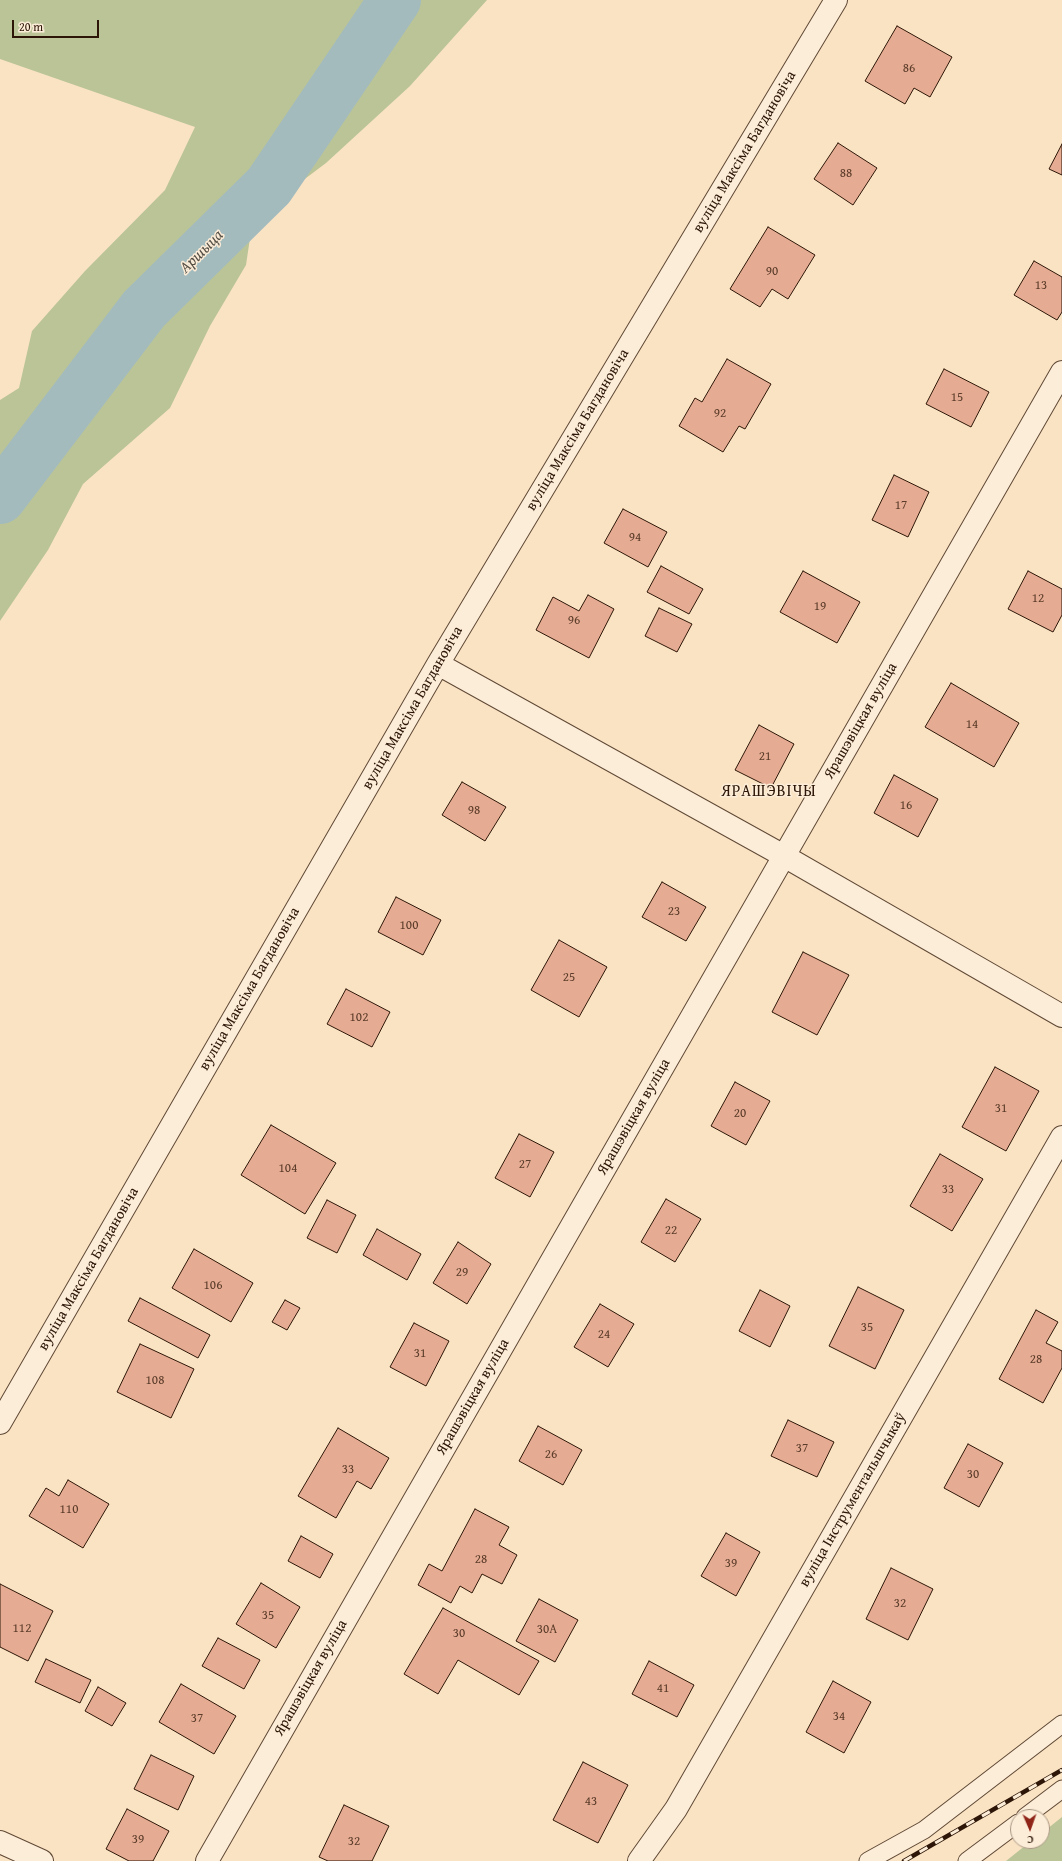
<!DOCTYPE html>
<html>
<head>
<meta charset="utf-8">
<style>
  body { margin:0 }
  #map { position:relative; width:1062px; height:1861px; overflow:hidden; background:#fae3c3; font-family:"Gentium Book Plus",serif }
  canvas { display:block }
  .north { position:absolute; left:1010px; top:1809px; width:40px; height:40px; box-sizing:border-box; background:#fcedd8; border:1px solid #a99784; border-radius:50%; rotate:178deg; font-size:11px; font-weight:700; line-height:16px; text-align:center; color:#2d1607 }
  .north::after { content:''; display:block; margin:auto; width:14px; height:18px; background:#8f2418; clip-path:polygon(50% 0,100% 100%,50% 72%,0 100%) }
  .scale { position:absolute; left:12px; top:20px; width:87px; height:18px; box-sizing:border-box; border:2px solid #2d1607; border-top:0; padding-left:5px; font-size:12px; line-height:14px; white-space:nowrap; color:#2d1607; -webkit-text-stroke:3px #fcedd8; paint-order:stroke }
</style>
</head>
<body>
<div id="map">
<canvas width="1062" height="1861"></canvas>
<div class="north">С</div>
<div class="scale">20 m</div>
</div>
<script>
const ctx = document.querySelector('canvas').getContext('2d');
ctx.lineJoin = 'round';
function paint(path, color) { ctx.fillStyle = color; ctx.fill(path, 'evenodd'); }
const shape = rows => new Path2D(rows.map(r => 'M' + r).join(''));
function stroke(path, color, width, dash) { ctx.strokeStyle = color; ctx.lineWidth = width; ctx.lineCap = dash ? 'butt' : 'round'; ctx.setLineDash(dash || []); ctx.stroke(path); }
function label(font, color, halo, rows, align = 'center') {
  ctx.font = font + ' "Gentium Book Plus",serif'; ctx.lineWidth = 3; ctx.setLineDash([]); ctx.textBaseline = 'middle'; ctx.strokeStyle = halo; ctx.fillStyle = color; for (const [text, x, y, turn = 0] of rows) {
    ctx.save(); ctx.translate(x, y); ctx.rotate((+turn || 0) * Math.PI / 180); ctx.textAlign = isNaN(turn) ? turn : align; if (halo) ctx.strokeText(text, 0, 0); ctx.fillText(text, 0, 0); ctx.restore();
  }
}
const green = shape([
  [0,0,487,0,410,86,326,163,253,218,246,265,210,326,170,408,83,484,48,550,0,621,0,400,19,388,32,331,85,271,165,190,195,127,0,59],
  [1062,1817,1062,1861,1006,1861,1031,1841,1042,1841,1042,1833]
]);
const river = shape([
  [0,498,144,309,269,186,395,0]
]);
const building = shape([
  [897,26,952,57,930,97,914,88,905,104,865,81,897,26],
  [838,143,877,168,853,205,814,179,838,143],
  [1062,144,1062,175,1049,169,1062,144],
  [768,227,815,255,788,299,772,289,760,307,730,289,768,227],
  [1034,261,1062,277,1062,312,1057,320,1014,295,1034,261],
  [727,359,771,384,745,429,739,426,723,452,679,426,695,398,702,402,727,359],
  [944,369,989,392,971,427,926,404,944,369],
  [894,475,929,492,908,537,872,520,894,475],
  [623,509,667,532,648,567,604,543,623,509],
  [661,566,703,589,689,614,647,592,661,566],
  [803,571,860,602,837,643,780,612,803,571],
  [1028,571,1062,589,1062,615,1053,632,1008,609,1028,571],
  [588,595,614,609,589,658,536,630,553,597,579,611,588,595],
  [659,608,692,624,677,652,645,636,659,608],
  [951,683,1019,723,994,767,925,727,951,683],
  [759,725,794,744,771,788,735,770,759,725],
  [894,775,938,799,918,837,874,813,894,775],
  [462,782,506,807,485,841,442,815,462,782],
  [662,882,706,907,686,941,642,917,662,882],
  [396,897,441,920,423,955,378,932,396,897],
  [559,940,607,967,579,1017,531,990,559,940],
  [803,952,849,975,817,1035,772,1012,803,952],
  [346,989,390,1012,372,1047,327,1024,346,989],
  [995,1067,1039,1091,1006,1151,962,1127,995,1067],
  [735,1082,770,1101,746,1145,711,1126,735,1082],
  [271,1125,336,1163,305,1214,241,1175,271,1125],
  [519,1134,554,1152,530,1197,495,1178,519,1134],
  [940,1154,983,1179,952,1231,910,1206,940,1154],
  [666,1199,701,1219,675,1262,641,1242,666,1199],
  [327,1200,356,1215,337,1253,307,1238,327,1200],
  [377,1229,421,1254,407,1280,363,1255,377,1229],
  [458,1242,491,1264,467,1304,433,1283,458,1242],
  [194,1249,253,1283,231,1322,172,1288,194,1249],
  [858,1287,904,1310,875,1369,829,1346,858,1287],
  [760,1290,790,1306,770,1347,739,1331,760,1290],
  [140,1298,210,1335,198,1358,128,1321,140,1298],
  [285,1300,300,1308,287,1330,272,1322,285,1300],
  [600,1304,634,1324,608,1367,574,1347,600,1304],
  [1036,1310,1058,1322,1046,1343,1062,1351,1062,1368,1043,1403,999,1379,1036,1310],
  [414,1323,449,1341,426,1386,390,1367,414,1323],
  [140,1344,194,1369,171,1418,117,1392,140,1344],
  [788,1420,834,1442,817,1477,771,1456,788,1420],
  [538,1426,582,1450,563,1485,519,1461,538,1426],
  [338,1428,389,1458,371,1489,357,1481,336,1518,298,1496,338,1428],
  [968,1444,1003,1463,979,1507,944,1488,968,1444],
  [68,1480,109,1504,83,1548,29,1516,46,1488,59,1496,68,1480],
  [475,1509,509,1527,499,1545,517,1555,502,1584,482,1574,472,1593,460,1586,451,1603,418,1585,429,1564,442,1571,475,1509],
  [726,1533,760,1552,736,1596,701,1576,726,1533],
  [301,1536,333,1554,320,1578,288,1561,301,1536],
  [891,1568,933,1589,908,1640,866,1619,891,1568],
  [261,1583,300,1607,276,1648,236,1624,261,1583],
  [0,1584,53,1611,28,1661,0,1647,0,1584],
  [539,1599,578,1620,555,1662,516,1641,539,1599],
  [443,1608,539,1661,519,1695,458,1660,438,1694,404,1674,443,1608],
  [218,1638,260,1660,244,1689,202,1666,218,1638],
  [46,1659,91,1680,80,1703,35,1682,46,1659],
  [649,1661,694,1685,677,1717,632,1694,649,1661],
  [833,1681,871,1702,844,1753,806,1732,833,1681],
  [181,1684,236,1716,214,1754,159,1722,181,1684],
  [98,1687,126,1703,112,1726,85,1711,98,1687],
  [151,1755,194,1776,178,1810,134,1789,151,1755],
  [583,1762,628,1785,598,1843,553,1820,583,1762],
  [344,1805,389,1826,372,1861,328,1861,319,1857,344,1805],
  [127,1809,169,1831,153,1861,129,1861,106,1849,127,1809]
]);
const lane = shape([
  [1025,1817,1062,1789],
  [868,1861,924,1830,1062,1724],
  [967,1861,1018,1823]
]);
const street = shape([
  [438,664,784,856,1062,1016],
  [0,1423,438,664,836,0],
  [0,1842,42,1861],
  [207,1861,1062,372],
  [639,1861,676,1809,1062,1137]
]);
const rail = shape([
  [904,1861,1062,1770]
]);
const numberNames = [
  ["86",909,69],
  ["88",846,174],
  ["90",772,272],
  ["13",1041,286],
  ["15",957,398],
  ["92",720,414],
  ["17",901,506],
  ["94",635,538],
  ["12",1038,599],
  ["19",820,607],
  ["96",574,621],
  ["14",972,725],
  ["21",765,757],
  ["16",906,806],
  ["98",474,811],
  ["23",674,912],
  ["100",409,926],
  ["25",569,978],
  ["102",359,1018],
  ["31",1001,1109],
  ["20",740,1114],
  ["27",525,1165],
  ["104",288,1169],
  ["33",948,1190],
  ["22",671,1231],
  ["29",462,1273],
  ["106",213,1286],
  ["35",867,1328],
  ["24",604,1335],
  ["31",420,1354],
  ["28",1036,1360],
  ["108",155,1381],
  ["37",802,1449],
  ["26",551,1455],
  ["33",348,1470],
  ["30",973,1475],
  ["110",69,1510],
  ["28",481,1560],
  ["39",731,1564],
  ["32",900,1604],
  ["35",268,1616],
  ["112",22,1629],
  ["30А",547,1630],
  ["30",459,1634],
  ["41",663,1689],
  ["34",839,1717],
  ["37",197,1719],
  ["43",591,1802],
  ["39",138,1840],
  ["32",354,1842]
];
const streetNames = [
  ["вуліца Максіма Багдановіча",745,152,-59],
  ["вуліца Максіма Багдановіча",578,430,-59],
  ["вуліца Максіма Багдановіча",413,708,-60],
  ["Ярашэвіцкая вуліца",861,721,-60],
  ["вуліца Максіма Багдановіча",250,989,-60],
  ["Ярашэвіцкая вуліца",634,1117,-60],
  ["вуліца Максіма Багдановіча",89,1269,-60],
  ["Ярашэвіцкая вуліца",473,1397,-60],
  ["вуліца Інструментальшчыкаў",853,1500,-60],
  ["Ярашэвіцкая вуліца",311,1678,-60]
];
const waterNames = [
  ["Аршыца",202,252,-45]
];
const neighbourhoodNames = [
  ["ЯРАШЭВІЧЫ",769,792]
];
paint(green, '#bac497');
stroke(river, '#a4bbbe', 52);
paint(building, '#e6ac93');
stroke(building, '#2d1607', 1);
stroke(lane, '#604936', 19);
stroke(street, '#604936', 24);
stroke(lane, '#fcedd8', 17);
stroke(street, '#fcedd8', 22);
stroke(rail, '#2d1607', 4.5);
stroke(rail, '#fcedd8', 3, [9]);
label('13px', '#5b3c2a', null, numberNames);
label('15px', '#2d1607', '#fcedd8', streetNames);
label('italic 16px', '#575047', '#fcedd8', waterNames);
ctx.letterSpacing = '1px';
label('16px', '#2d1607', '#fcedd8', neighbourhoodNames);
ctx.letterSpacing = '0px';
</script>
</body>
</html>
